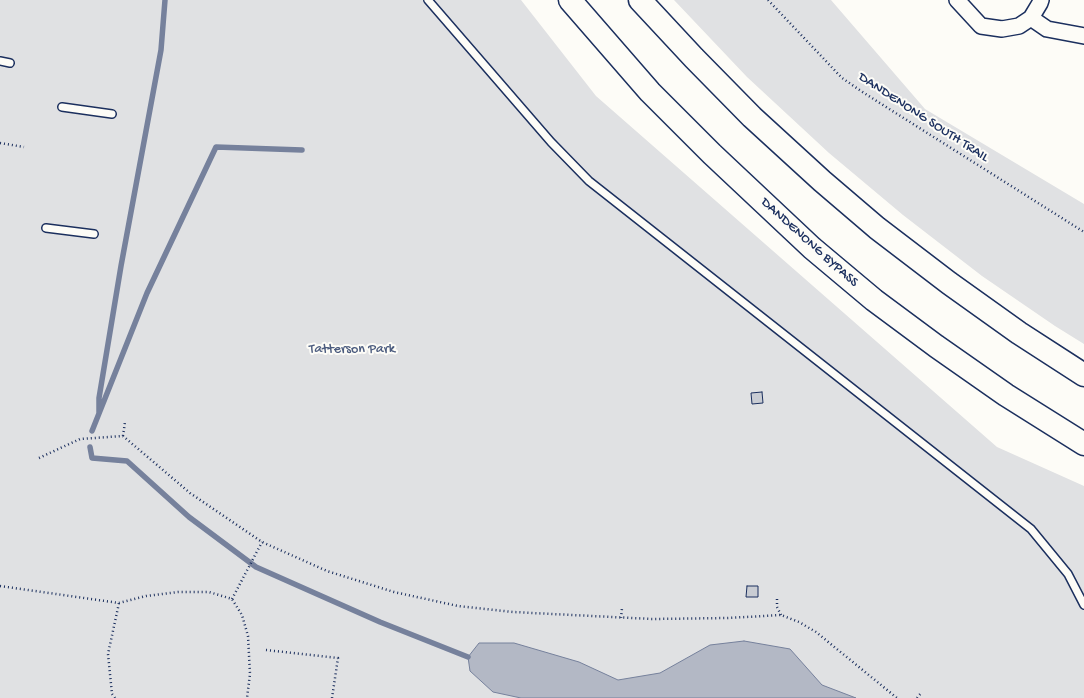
<!DOCTYPE html>
<html>
<head>
<meta charset="utf-8">
<style>
  body { margin:0 }
  canvas { display:block; background:#fdfcf7 }
</style>
</head>
<body>
<canvas width="1084" height="698"></canvas>
<script>
const ctx = document.querySelector('canvas').getContext('2d');
ctx.lineJoin = 'round';
function paint(path, color) { ctx.fillStyle = color; ctx.fill(path, 'evenodd'); }
const shape = rows => new Path2D(rows.map(r => 'M' + r).join(''));
function stroke(path, color, width, dash) { ctx.strokeStyle = color; ctx.lineWidth = width; ctx.lineCap = dash ? 'butt' : 'round'; ctx.setLineDash(dash || []); ctx.stroke(path); }
function label(font, color, halo, rows, align = 'center') {
  ctx.font = font + ' "Gochi Hand",sans-serif'; ctx.lineWidth = 4; ctx.setLineDash([]); ctx.textBaseline = 'middle'; ctx.strokeStyle = halo; ctx.fillStyle = color; for (const [text, x, y, turn = 0] of rows) {
    ctx.save(); ctx.translate(x, y); ctx.rotate((+turn || 0) * Math.PI / 180); ctx.textAlign = isNaN(turn) ? turn : align; if (halo) ctx.strokeText(text, 0, 0); ctx.fillText(text, 0, 0); ctx.restore();
  }
}
const green = shape([
  [0,0,521,0,596,96,997,447,1084,486,1084,698,0,698],
  [674,0,831,0,925,109,1084,204,1084,344,1055,326,982,276,903,215,829,153,747,77]
]);
const water = shape([
  [744,641,790,649,822,685,856,698,521,698,493,692,470,671,468,657,479,643,514,643,579,662,618,680,660,673,710,645,744,641]
]);
const stream = shape([
  [99,413,99,398,121,266,161,50,165,0],
  [92,431,147,293,216,147,302,150],
  [90,447,92,458,127,461,189,517,256,567,380,622,468,657]
]);
const building = shape([
  [762,392,763,403,752,404,751,393,762,392],
  [747,586,758,586,758,597,746,597,747,586]
]);
const path = shape([
  [768,0,842,78,864,93,1084,232],
  [0,143,24,147],
  [123,436,125,422],
  [39,458,80,439,123,436,190,493,262,542,327,571,394,592,458,606,513,612,652,619,728,618,781,615,799,622,816,632,897,698],
  [0,586,119,603,146,596,178,592,209,592,232,599,242,615,248,636,250,674,247,698],
  [232,599,262,542],
  [777,599,777,607,781,615],
  [621,618,622,608],
  [266,650,338,658,332,698],
  [115,698,112,694,108,654,119,603],
  [917,698,921,693]
]);
const lane = shape([
  [428,0,551,142,589,181,1031,529,1068,574,1084,605],
  [0,61,10,63],
  [62,107,112,114],
  [46,228,94,234]
]);
const street = shape([
  [957,0,981,26,1002,29,1019,26,1031,18,1040,3,1041,0],
  [1031,18,1047,29,1084,36]
]);
const highway = shape([
  [570,0,650,92,712,154,812,248,874,300,936,346,1006,395,1084,444],
  [640,0,694,58,752,117,822,181,877,228,949,283,1019,333,1084,375]
]);
const streetNames = [
  ["DANDENONG SOUTH TRAIL",923,118,33],
  ["DANDENONG BYPASS",809,243,42]
];
const parkNames = [
  ["Tatterson Park",352,350]
];
paint(green, '#e0e1e3');
paint(water, '#b3b8c5');
stroke(water, '#76819c', 1);
stroke(stream, '#76819c', 5.5);
paint(building, '#c9ccd3');
stroke(building, '#1b2f5e', 1);
stroke(lane, '#1b2f5e', 10);
stroke(street, '#1b2f5e', 18);
stroke(highway, '#1b2f5e', 25);
stroke(path, '#1b2f5e', 2.5, [1, 3]);
stroke(lane, '#fdfcf7', 7);
stroke(street, '#fdfcf7', 15);
stroke(highway, '#fdfcf7', 22);
label('14px', '#1b2f5e', '#fdfcf7', streetNames);
label('14px', '#4c5c7f', '#fdfcf7', parkNames);
</script>
</body>
</html>
